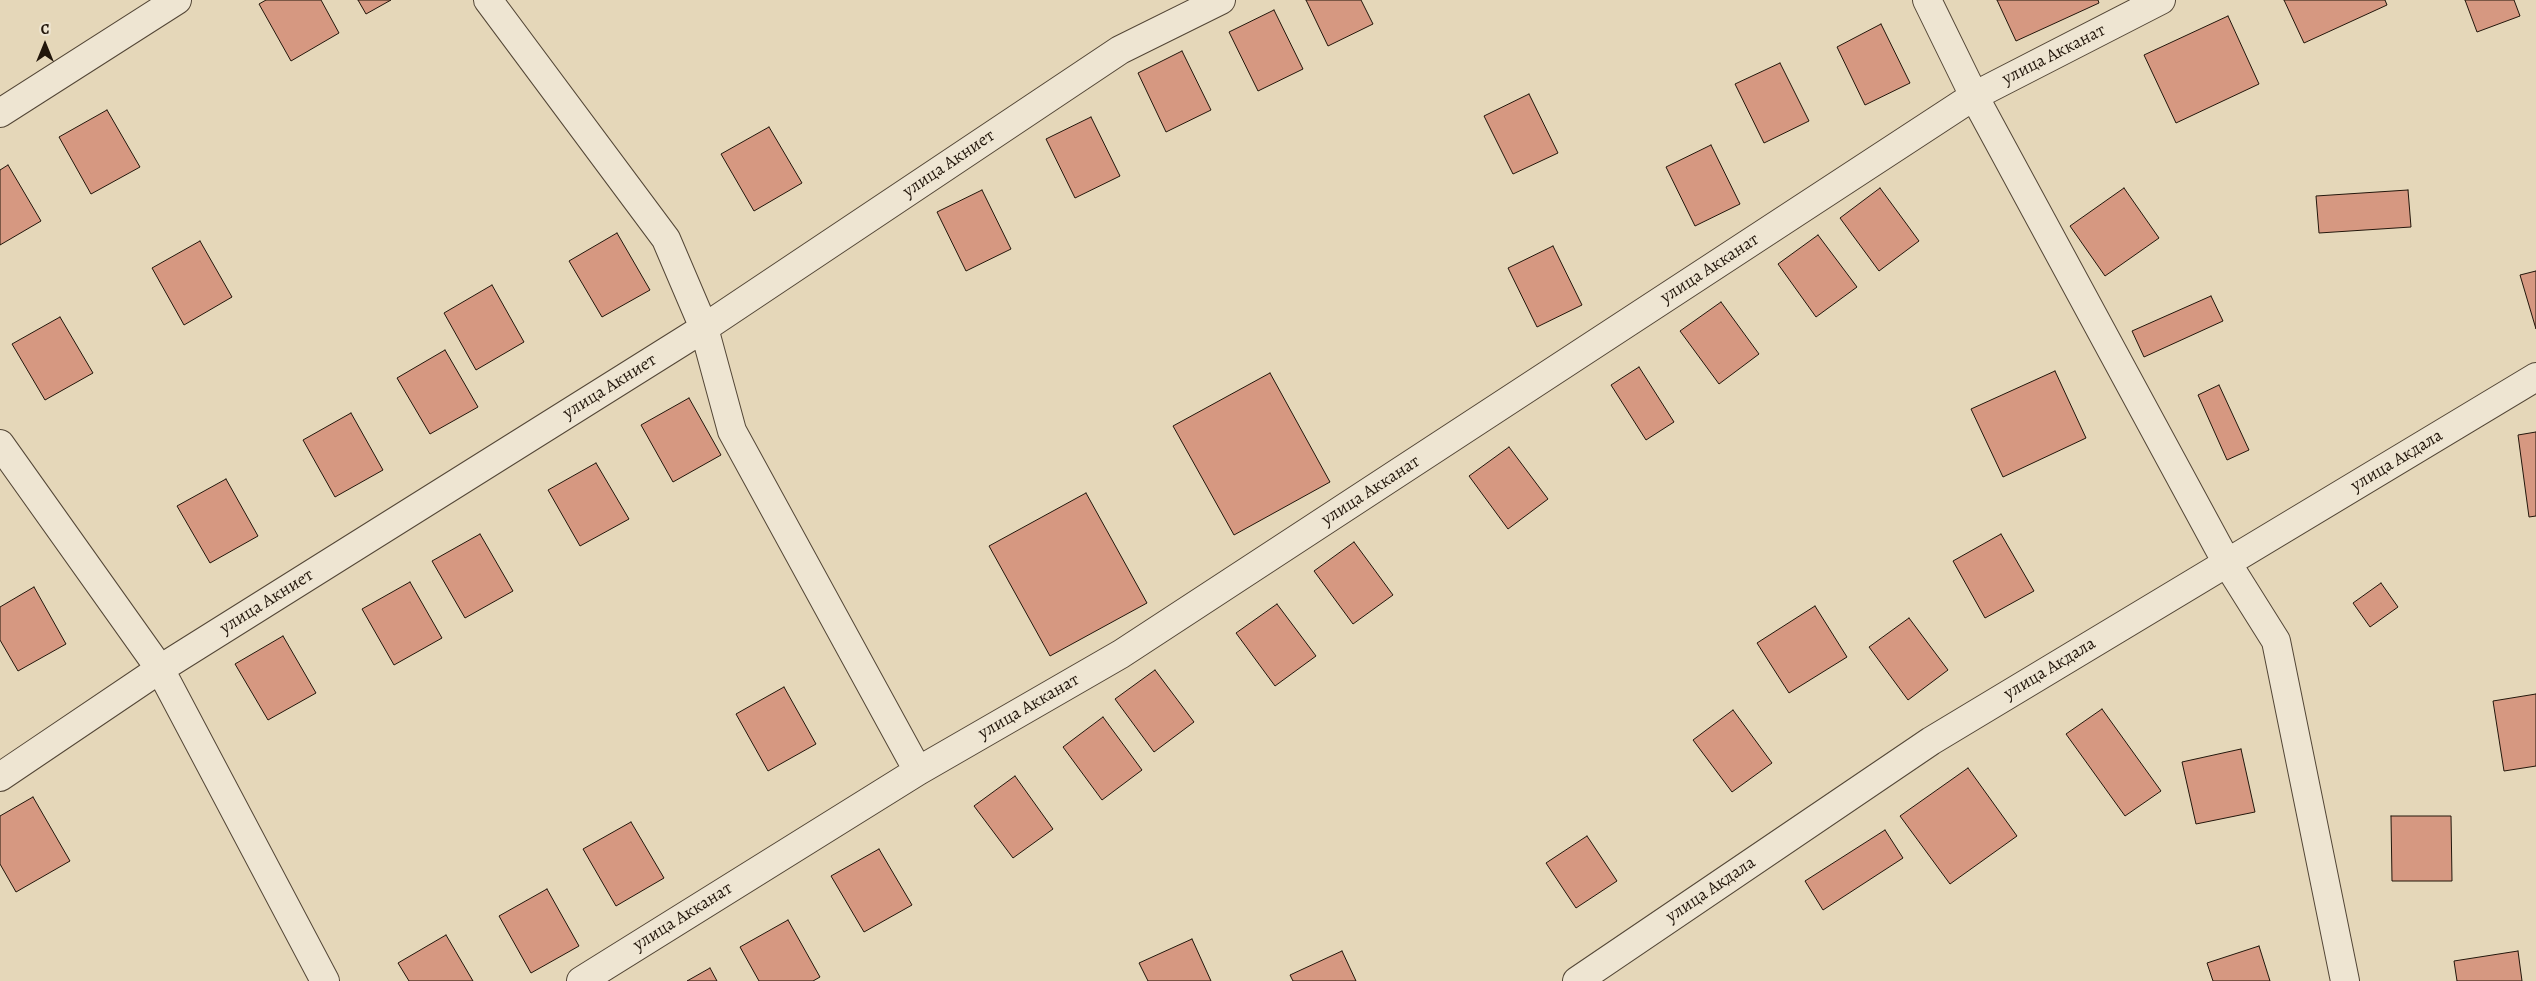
<!DOCTYPE html>
<html>
<head>
<meta charset="utf-8">
<style>
  body { margin:0 }
  #map { position:relative; width:2536px; height:981px; overflow:hidden; background:#e5d7b9; font-family:Alegreya,serif }
  canvas { display:block }
  .north { position:absolute; left:20px; top:20px; width:50px; height:50px; -webkit-text-stroke:4px #eee5d2; paint-order:stroke; rotate:0deg; font-size:14px; font-weight:700; line-height:20px; text-align:center; color:#22160b }
  .north::after { content:''; display:block; margin:auto; width:18px; height:22px; background:#22160b; clip-path:polygon(50% 0,100% 100%,50% 72%,0 100%) }
</style>
</head>
<body>
<div id="map">
<canvas width="2536" height="981"></canvas>
<div class="north">С</div>
</div>
<script>
const ctx = document.querySelector('canvas').getContext('2d');
ctx.lineJoin = 'round';
function paint(path, color) { ctx.fillStyle = color; ctx.fill(path, 'evenodd'); }
const shape = rows => new Path2D(rows.map(r => 'M' + r).join(''));
function stroke(path, color, width, dash) { ctx.strokeStyle = color; ctx.lineWidth = width; ctx.lineCap = dash ? 'butt' : 'round'; ctx.setLineDash(dash || []); ctx.stroke(path); }
function label(font, color, halo, rows, align = 'center') {
  ctx.font = font + ' Alegreya,serif'; ctx.lineWidth = 4; ctx.setLineDash([]); ctx.textBaseline = 'middle'; ctx.strokeStyle = halo; ctx.fillStyle = color; for (const [text, x, y, turn = 0] of rows) {
    ctx.save(); ctx.translate(x, y); ctx.rotate((+turn || 0) * Math.PI / 180); ctx.textAlign = isNaN(turn) ? turn : align; if (halo) ctx.strokeText(text, 0, 0); ctx.fillText(text, 0, 0); ctx.restore();
  }
}
const building = shape([
  [266,0,321,0,339,33,291,61,259,4,266,0],
  [358,0,391,0,366,14,358,0],
  [1306,0,1361,0,1373,24,1328,46,1306,0],
  [1997,0,2098,0,2099,3,2016,41,1997,0],
  [2284,0,2385,0,2387,5,2304,43,2284,0],
  [2465,0,2514,0,2520,16,2477,32,2465,0],
  [1274,10,1303,69,1258,91,1229,32,1274,10],
  [2228,16,2259,84,2176,123,2144,55,2228,16],
  [1881,24,1910,83,1865,105,1837,47,1881,24],
  [1182,51,1211,110,1166,132,1138,73,1182,51],
  [1780,63,1809,121,1764,143,1735,84,1780,63],
  [1529,94,1558,153,1513,174,1484,116,1529,94],
  [107,110,140,167,91,194,59,137,107,110],
  [1091,117,1120,176,1075,198,1046,139,1091,117],
  [769,127,802,183,754,211,721,154,769,127],
  [1711,145,1740,204,1695,226,1666,167,1711,145],
  [8,165,41,221,0,245,0,170,8,165],
  [1880,188,1919,241,1879,271,1840,218,1880,188],
  [2124,188,2159,238,2105,276,2070,226,2124,188],
  [982,190,1011,249,966,271,937,212,982,190],
  [2408,190,2411,227,2319,233,2316,196,2408,190],
  [617,233,650,290,602,317,569,261,617,233],
  [1818,235,1857,287,1816,317,1778,264,1818,235],
  [200,241,232,297,184,325,152,268,200,241],
  [1553,246,1582,305,1537,327,1508,268,1553,246],
  [2536,271,2536,329,2520,275,2536,271],
  [492,285,524,342,476,370,444,313,492,285],
  [2211,296,2223,321,2144,357,2132,331,2211,296],
  [1721,302,1759,354,1719,384,1680,331,1721,302],
  [60,317,93,373,45,400,12,344,60,317],
  [445,350,478,407,430,434,397,378,445,350],
  [1639,367,1674,422,1646,440,1611,385,1639,367],
  [2055,371,2086,438,2003,477,1971,409,2055,371],
  [1270,373,1330,482,1234,535,1173,426,1270,373],
  [2219,385,2249,450,2227,460,2198,395,2219,385],
  [689,398,721,455,673,482,641,425,689,398],
  [351,413,383,470,335,497,303,440,351,413],
  [2536,432,2536,516,2529,517,2518,435,2536,432],
  [1509,447,1548,499,1508,529,1469,476,1509,447],
  [596,463,629,519,580,546,548,490,596,463],
  [226,479,258,536,210,563,177,506,226,479],
  [1086,493,1147,603,1050,656,989,546,1086,493],
  [480,534,513,591,465,618,432,561,480,534],
  [2001,534,2034,591,1985,618,1953,561,2001,534],
  [1354,542,1393,595,1353,624,1314,571,1354,542],
  [410,582,442,638,394,665,362,609,410,582],
  [2381,583,2398,607,2370,627,2353,603,2381,583],
  [34,587,66,644,18,671,0,640,0,607,34,587],
  [1277,604,1316,656,1275,686,1236,633,1277,604],
  [1815,606,1847,657,1789,693,1757,643,1815,606],
  [1909,618,1948,670,1908,700,1869,647,1909,618],
  [283,636,316,693,268,720,235,664,283,636],
  [1155,670,1194,722,1154,752,1115,699,1155,670],
  [784,687,816,744,768,771,736,714,784,687],
  [2536,694,2536,766,2504,771,2493,701,2536,694],
  [2102,709,2161,791,2125,816,2066,734,2102,709],
  [1733,710,1772,763,1732,792,1693,740,1733,710],
  [1103,717,1142,770,1102,800,1063,747,1103,717],
  [2241,749,2255,812,2196,824,2182,762,2241,749],
  [1968,768,2017,836,1950,884,1900,816,1968,768],
  [1015,776,1053,829,1013,858,974,806,1015,776],
  [33,797,70,861,16,892,0,864,0,816,33,797],
  [2391,816,2451,816,2452,881,2392,881,2391,816],
  [631,822,664,878,616,906,583,849,631,822],
  [1885,830,1903,858,1823,910,1805,881,1885,830],
  [1587,836,1617,881,1576,908,1546,863,1587,836],
  [879,849,912,905,864,932,831,876,879,849],
  [547,889,579,946,531,973,499,916,547,889],
  [788,920,820,977,813,981,759,981,740,947,788,920],
  [446,935,473,981,409,981,398,963,446,935],
  [1192,939,1211,981,1148,981,1139,963,1192,939],
  [2259,946,2270,981,2213,981,2207,963,2259,946],
  [1342,951,1356,981,1293,981,1290,975,1342,951],
  [2518,951,2522,981,2457,981,2454,961,2518,951],
  [710,968,717,981,687,981,710,968]
]);
const minor = shape([
  [488,0,666,239,704,328,732,431,918,771],
  [1927,0,1974,96,2227,563,2276,641,2345,981],
  [0,113,177,0],
  [0,444,160,669,325,981],
  [0,777,160,669,704,328,1120,50,1221,0],
  [581,981,918,771,1121,654,1974,96,2161,0],
  [1577,981,1931,741,2536,377]
]);
const streetNames = [
  ["улица Акканат",2054,55,-27],
  ["улица Акниет",949,164,-34],
  ["улица Акканат",1710,269,-33],
  ["улица Акниет",610,387,-32],
  ["улица Акдала",2397,461,-31],
  ["улица Акканат",1371,491,-33],
  ["улица Акниет",267,602,-32],
  ["улица Акдала",2050,669,-31],
  ["улица Акканат",1029,707,-30],
  ["улица Акдала",1711,890,-34],
  ["улица Акканат",683,917,-32]
];
paint(building, '#d69881');
stroke(building, '#22160b', 1);
stroke(minor, '#534636', 30);
stroke(minor, '#eee5d2', 28);
label('18px', '#22160b', '#eee5d2', streetNames);
</script>
</body>
</html>
